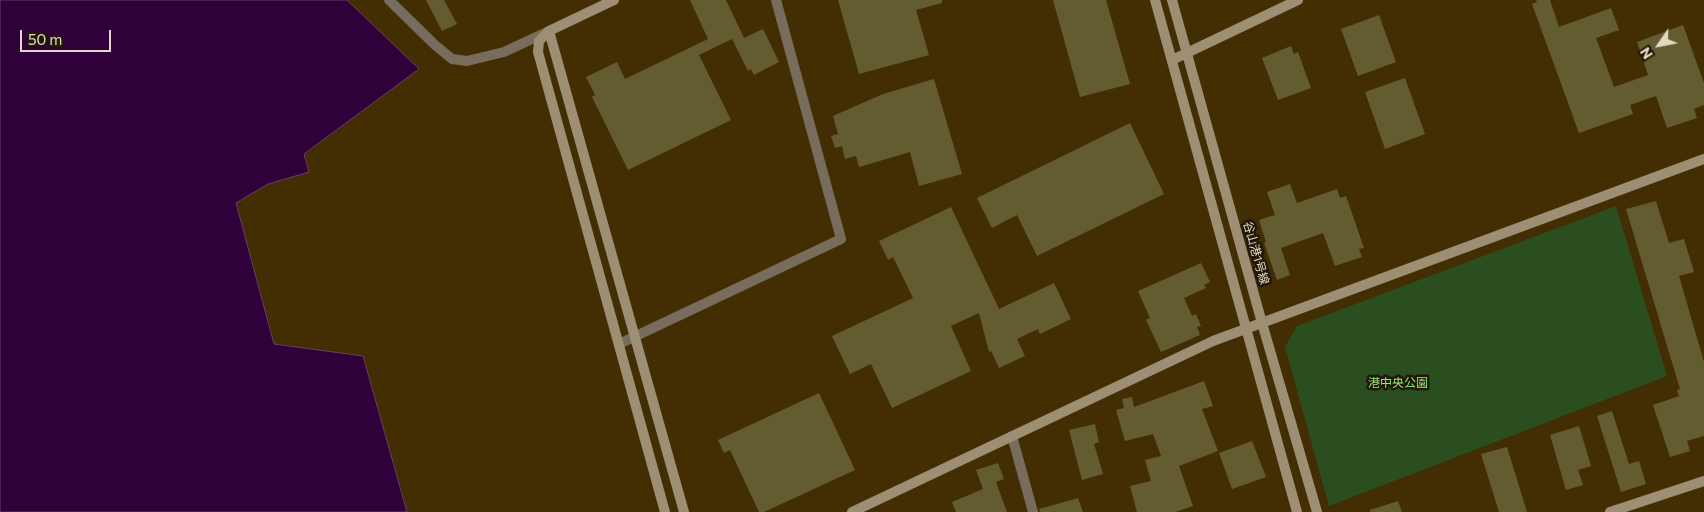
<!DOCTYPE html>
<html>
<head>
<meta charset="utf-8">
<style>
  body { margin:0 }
  #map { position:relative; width:1704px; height:512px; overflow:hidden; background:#432e04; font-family:Commissioner,sans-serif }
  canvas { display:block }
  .north { position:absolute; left:1634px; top:20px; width:50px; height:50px; -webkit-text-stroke:4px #221808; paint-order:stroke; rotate:237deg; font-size:14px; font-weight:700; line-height:20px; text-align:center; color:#e5d7c3 }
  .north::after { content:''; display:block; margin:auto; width:18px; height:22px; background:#e5d7c3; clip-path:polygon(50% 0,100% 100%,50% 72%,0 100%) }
  .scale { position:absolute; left:20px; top:30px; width:91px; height:22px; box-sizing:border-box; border:2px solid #e5d7c3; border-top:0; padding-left:6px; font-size:15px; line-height:18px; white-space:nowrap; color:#e5d7c3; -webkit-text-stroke:4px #221808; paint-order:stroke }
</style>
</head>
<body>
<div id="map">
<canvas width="1704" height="512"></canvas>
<div class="north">N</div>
<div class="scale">50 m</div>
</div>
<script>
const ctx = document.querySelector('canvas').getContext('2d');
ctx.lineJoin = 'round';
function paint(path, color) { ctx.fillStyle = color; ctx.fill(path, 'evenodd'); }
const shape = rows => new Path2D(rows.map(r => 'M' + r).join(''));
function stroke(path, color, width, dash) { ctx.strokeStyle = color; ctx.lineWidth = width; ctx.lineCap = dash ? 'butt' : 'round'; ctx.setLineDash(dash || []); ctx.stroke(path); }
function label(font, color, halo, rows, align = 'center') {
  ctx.font = font + ' Commissioner,"Noto Sans JP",sans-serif'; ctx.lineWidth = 5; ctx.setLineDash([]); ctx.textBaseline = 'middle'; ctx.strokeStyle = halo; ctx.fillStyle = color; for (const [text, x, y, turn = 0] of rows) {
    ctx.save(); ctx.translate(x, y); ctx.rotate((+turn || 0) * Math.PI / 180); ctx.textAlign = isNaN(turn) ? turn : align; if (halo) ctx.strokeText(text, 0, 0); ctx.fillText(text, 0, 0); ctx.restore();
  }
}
const green = shape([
  [1616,206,1667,376,1329,506,1285,347,1297,326]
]);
const water = shape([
  [0,0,347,0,419,69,304,154,309,172,268,184,236,203,274,344,363,356,407,512,0,512,0,0]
]);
const building = shape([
  [426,0,444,0,457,24,442,31],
  [690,0,726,0,744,38,763,29,779,62,754,75,751,69,748,71,732,39,699,55,731,120,628,170,592,97,595,95,586,77,617,62,625,79,708,39],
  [838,0,942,0,942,3,916,10,929,55,859,74],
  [1053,0,1106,0,1130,84,1080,97],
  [1536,0,1550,0,1559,27,1611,8,1619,30,1596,38,1614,87,1648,75,1637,42,1683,25,1704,83,1704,105,1694,109,1697,118,1667,128,1656,96,1630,105,1633,114,1579,133,1532,4,1537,2],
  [1379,15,1396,62,1358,76,1341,29],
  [1291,46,1294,54,1298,52,1311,88,1278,100,1262,58],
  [1405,78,1425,134,1385,149,1365,92],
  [934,79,962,174,919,186,910,152,859,167,856,156,845,159,842,146,835,148,831,136,838,134,833,116,883,94],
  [1130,123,1164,194,1037,256,1017,215,992,228,977,198],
  [1290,184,1297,203,1337,189,1340,198,1346,196,1364,248,1359,249,1362,257,1335,266,1323,233,1281,248,1290,275,1277,280,1264,243,1266,242,1259,220,1275,215,1267,192],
  [1656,201,1669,243,1684,239,1694,272,1679,276,1704,362,1704,436,1687,441,1690,451,1670,457,1653,405,1679,396,1677,390,1680,389,1626,209],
  [951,207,999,309,1054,283,1071,319,1040,334,1038,329,1017,339,1025,356,999,368,991,351,989,352,979,313,951,326,971,371,892,408,871,364,850,374,832,336,913,298,893,257,888,260,879,241],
  [1201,263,1210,282,1204,285,1206,288,1184,298,1192,316,1196,314,1201,326,1197,327,1200,335,1161,352,1146,320,1150,318,1138,291],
  [1204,381,1213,406,1202,409,1218,451,1179,466,1193,506,1175,512,1137,512,1130,486,1151,481,1145,460,1161,456,1153,434,1125,441,1116,410,1124,408,1122,399,1132,397,1134,407],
  [819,393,855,470,764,512,759,512,730,450,724,453,718,440],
  [1612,411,1629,464,1639,461,1646,484,1621,492,1597,416],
  [1095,424,1099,442,1094,444,1103,474,1082,480,1069,430],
  [1579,426,1591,466,1578,470,1583,485,1566,490,1550,435],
  [1252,441,1266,477,1232,489,1219,453],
  [1507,447,1527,512,1499,512,1481,454],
  [998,463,1004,479,996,482,1007,512,956,512,952,502,983,489,976,470],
  [1078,498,1083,512,1040,512,1039,509],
  [1398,501,1402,512,1370,512,1370,510]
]);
const street = shape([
  [389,0,435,45,452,59,467,61,504,52,547,32],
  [619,344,841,239,776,0],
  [1012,436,1033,512]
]);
const secondary = shape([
  [614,0,549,31,539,41,538,52,665,512],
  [1155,0,1297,512],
  [1172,0,1262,323,1317,512],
  [549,31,684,512],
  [1172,60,1298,0],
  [852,512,1213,341,1704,159],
  [1610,512,1704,481]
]);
const streetNames = [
  ["谷山港1号線",1256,253,74]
];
const parkNames = [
  ["港中央公園",1398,383]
];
paint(green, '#2a4e1f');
paint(water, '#2f003a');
stroke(water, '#664063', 1);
paint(building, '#645c31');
stroke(street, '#786d5c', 10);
stroke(secondary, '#9e8e73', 10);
label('12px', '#e5d7c3', '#221808', streetNames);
label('12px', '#94e87b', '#221808', parkNames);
</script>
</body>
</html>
